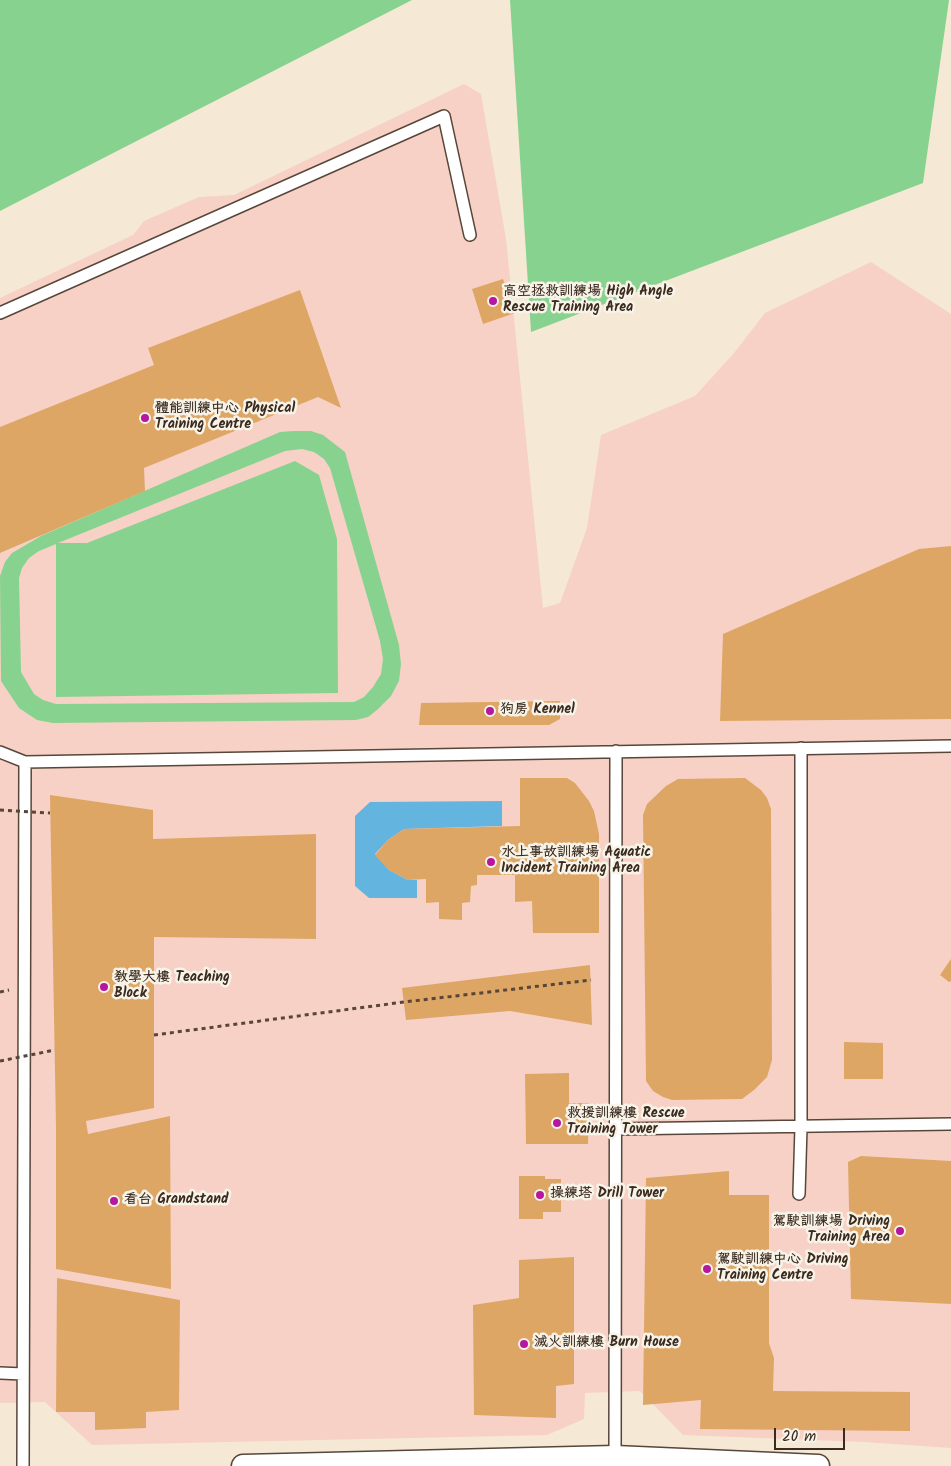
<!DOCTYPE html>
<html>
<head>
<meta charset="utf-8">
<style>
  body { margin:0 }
  #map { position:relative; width:951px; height:1466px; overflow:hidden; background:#f5e8d5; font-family:Kalam,sans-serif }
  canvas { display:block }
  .scale { position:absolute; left:774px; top:1428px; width:71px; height:22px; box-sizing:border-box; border:2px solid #3b2a1e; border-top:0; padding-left:6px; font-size:15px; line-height:18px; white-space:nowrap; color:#3b2a1e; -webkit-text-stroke:4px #f7f3e8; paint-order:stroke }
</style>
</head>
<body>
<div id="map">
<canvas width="951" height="1466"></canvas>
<div class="scale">20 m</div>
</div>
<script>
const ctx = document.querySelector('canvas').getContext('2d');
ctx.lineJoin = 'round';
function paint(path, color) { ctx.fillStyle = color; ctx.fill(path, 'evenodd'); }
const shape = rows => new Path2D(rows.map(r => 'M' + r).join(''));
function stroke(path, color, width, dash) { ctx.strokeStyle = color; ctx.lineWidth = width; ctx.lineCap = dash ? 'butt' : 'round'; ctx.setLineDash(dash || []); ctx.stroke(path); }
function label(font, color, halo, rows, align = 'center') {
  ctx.font = font + ' Kalam,"LXGW WenKai TC",sans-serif'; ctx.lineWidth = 5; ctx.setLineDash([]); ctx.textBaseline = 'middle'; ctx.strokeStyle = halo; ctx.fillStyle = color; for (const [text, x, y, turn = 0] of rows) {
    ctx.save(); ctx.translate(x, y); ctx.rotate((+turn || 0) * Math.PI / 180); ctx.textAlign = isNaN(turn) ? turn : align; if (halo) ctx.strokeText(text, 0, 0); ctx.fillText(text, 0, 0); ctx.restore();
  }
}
const built = shape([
  [464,84,481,94,506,239,543,608,560,603,587,528,601,435,695,396,734,353,765,313,871,262,951,314,951,1448,865,1442,683,1435,640,1391,585,1393,584,1419,547,1435,92,1445,45,1402,0,1403,0,298,133,235,144,221,199,197,234,195]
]);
const green = shape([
  [0,0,412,0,0,211],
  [510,0,949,0,923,183,531,332],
  [294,431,311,431,323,435,345,452,399,645,401,664,399,681,391,696,377,710,368,717,356,720,53,723,37,720,19,708,1,681,0,576,5,562,12,553,41,536,280,432],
  [302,449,314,452,324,459,330,468,380,641,383,659,381,674,373,687,364,697,354,702,56,704,43,700,34,694,21,672,19,578,22,568,29,558,39,551,56,544,56,697,338,693,337,539,319,475,295,461,87,543,58,543,285,451]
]);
const water = shape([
  [502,801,502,826,404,829,388,840,375,854,389,870,408,880,417,880,417,898,369,898,355,886,355,816,370,802]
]);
const building = shape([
  [503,279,515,313,483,324,472,289],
  [300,290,341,408,318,397,144,468,145,491,0,553,0,427,154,365,148,348],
  [951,546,951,719,720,721,723,634,919,549],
  [560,701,560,719,549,725,419,725,421,703],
  [520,778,567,778,575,783,589,801,594,811,599,834,599,933,533,933,532,901,515,902,515,875,477,875,477,885,471,886,470,902,462,903,462,920,439,919,439,902,426,903,426,879,408,880,389,870,375,855,388,840,404,829,520,826],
  [745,778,761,790,767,798,771,809,772,1060,767,1077,754,1090,742,1099,672,1100,663,1097,653,1091,646,1081,643,815,647,804,666,786,678,779],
  [50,795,153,810,153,839,316,834,316,939,154,937,154,1108,86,1121,88,1134,170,1116,171,1289,56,1269,56,1127],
  [951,959,951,981,949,982,940,975],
  [590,965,592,1025,510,1011,406,1020,402,988],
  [844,1042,883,1043,883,1079,844,1079],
  [569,1073,569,1103,589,1103,588,1144,526,1144,525,1074],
  [861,1156,951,1161,951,1304,851,1299,848,1162],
  [729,1171,729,1195,769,1195,769,1343,774,1358,773,1391,910,1392,910,1431,700,1429,701,1400,643,1405,646,1178],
  [519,1176,545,1176,545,1179,561,1179,561,1212,543,1212,543,1219,519,1219],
  [574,1257,574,1384,556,1386,556,1418,474,1415,473,1305,519,1298,519,1260],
  [57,1278,180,1300,179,1410,146,1412,146,1428,95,1430,95,1412,56,1412]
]);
const path = shape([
  [0,992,9,990],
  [154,1035,404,1002,591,980]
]);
const lane = shape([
  [0,313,444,116,470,235],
  [0,752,25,762,951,746],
  [616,1129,951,1124],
  [799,1194,801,1127,801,748],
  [0,1373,23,1374],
  [615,1457,616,751],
  [23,1466,25,762]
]);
const street = shape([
  [243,1466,615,1457,818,1466]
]);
const pathBridge = shape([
  [0,810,50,813],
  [0,1061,55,1050]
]);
const markers = [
  [493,301,5,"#b5179e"],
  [145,418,5,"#b5179e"],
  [490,711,5,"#b5179e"],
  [491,862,5,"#b5179e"],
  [104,987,5,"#b5179e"],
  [557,1123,5,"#b5179e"],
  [540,1195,5,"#b5179e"],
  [114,1201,5,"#b5179e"],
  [900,1231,5,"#b5179e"],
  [707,1269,5,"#b5179e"],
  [524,1344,5,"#b5179e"]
];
const poiNames = [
  ["高空拯救訓練場 High Angle",503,293],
  ["Rescue Training Area",503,309],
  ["體能訓練中心 Physical",155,410],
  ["Training Centre",155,426],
  ["狗房 Kennel",500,711],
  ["水上事故訓練場 Aquatic",501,854],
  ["Incident Training Area",501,870],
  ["教學大樓 Teaching",114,979],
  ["Block",114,995],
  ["救援訓練樓 Rescue",567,1115],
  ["Training Tower",567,1131],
  ["操練塔 Drill Tower",550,1195],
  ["看台 Grandstand",124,1201],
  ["駕駛訓練場 Driving",890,1223,"right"],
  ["Training Area",890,1239,"right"],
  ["駕駛訓練中心 Driving",717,1261],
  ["Training Centre",717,1277],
  ["滅火訓練樓 Burn House",534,1344]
];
paint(built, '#f7d1c6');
paint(green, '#88d28f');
paint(water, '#63b5df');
paint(building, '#dea665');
stroke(lane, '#574639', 14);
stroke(street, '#574639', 25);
stroke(path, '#574639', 3, [4, 4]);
stroke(lane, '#fff', 11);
stroke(street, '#fff', 22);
stroke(pathBridge, '#574639', 3, [4, 4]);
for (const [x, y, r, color] of markers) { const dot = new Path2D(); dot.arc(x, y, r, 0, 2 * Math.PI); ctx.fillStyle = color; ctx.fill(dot); stroke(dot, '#f7f3e8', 2); }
label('bold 14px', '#3b2a1e', '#f7f3e8', poiNames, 'left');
</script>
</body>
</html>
